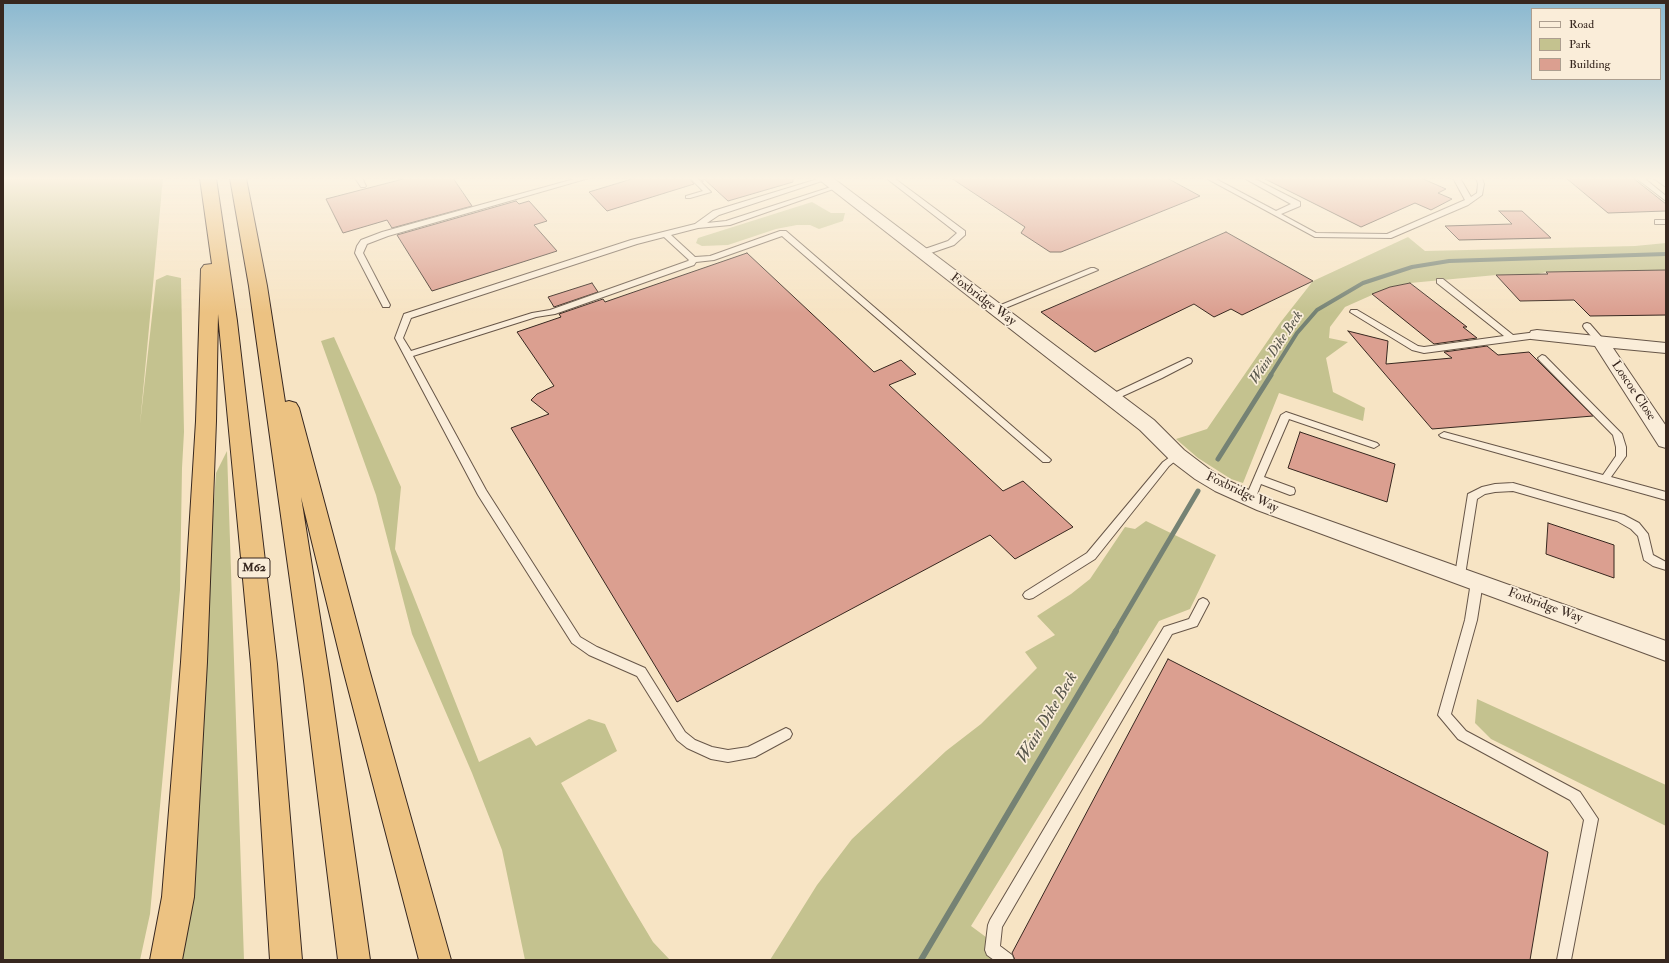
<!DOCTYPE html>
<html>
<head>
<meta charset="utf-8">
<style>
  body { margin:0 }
  #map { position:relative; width:1669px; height:963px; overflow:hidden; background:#f7e4c4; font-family:"IM FELL Double Pica",serif }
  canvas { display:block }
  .frame { position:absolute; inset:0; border:4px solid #37271f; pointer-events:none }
  .legend { position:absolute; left:1531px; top:8px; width:130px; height:72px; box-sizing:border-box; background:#faedd9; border:1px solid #ac9e8f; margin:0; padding:5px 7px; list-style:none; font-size:12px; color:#37271f }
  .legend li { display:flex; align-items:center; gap:8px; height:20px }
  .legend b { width:20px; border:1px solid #ac9e8f }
</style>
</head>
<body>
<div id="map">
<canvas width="1669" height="963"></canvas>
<div class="frame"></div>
<ul class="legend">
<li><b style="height:5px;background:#faedd9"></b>Road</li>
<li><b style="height:11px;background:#c4c28f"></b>Park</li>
<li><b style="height:11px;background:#db9f90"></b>Building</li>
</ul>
</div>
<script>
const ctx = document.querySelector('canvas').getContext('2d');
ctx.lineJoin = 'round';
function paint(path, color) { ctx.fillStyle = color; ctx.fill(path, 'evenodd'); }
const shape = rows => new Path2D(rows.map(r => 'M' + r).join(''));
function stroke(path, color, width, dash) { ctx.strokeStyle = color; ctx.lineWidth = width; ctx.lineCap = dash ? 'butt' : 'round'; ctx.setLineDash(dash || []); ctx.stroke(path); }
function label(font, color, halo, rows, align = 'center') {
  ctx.font = font + ' "IM FELL Double Pica",serif'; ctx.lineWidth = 3.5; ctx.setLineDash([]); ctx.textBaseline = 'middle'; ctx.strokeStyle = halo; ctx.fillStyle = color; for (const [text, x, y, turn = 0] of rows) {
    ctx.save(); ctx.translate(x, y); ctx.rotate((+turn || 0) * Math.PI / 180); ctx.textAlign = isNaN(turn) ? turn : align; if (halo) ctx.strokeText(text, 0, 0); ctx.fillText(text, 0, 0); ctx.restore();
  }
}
const green = shape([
  [3,178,163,178,140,424,156,280,167,275,181,278,184,432,182,468,180,590,150,914,140,960,3,960],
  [812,202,831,213,845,213,843,221,819,229,810,225,797,225,776,229,728,245,702,246,696,243,698,238],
  [1408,237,1425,251,1635,246,1666,243,1666,270,1546,272,1538,274,1496,275,1410,283,1390,287,1345,307,1330,327,1329,338,1348,342,1326,358,1333,392,1365,408,1363,421,1279,393,1243,483,1231,479,1198,458,1176,439,1207,429,1280,323,1313,281],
  [334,337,401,487,395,549,479,762,530,737,536,746,589,719,605,724,617,751,561,783,626,897,653,942,670,960,525,960,502,850,472,773,412,634,376,495,321,341],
  [227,451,244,960,182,960,216,473],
  [1146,521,1216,555,1190,609,1159,621,971,926,1017,960,770,960,817,885,852,839,946,751,981,724,1037,668,1025,652,1055,635,1037,616,1071,594,1090,579,1125,527,1135,529],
  [1477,699,1666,785,1666,826,1491,739,1475,723]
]);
const streamFar2 = shape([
  [1270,376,1297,333,1317,310,1363,283,1412,267,1449,261,1666,254]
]);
const streamFar1 = shape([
  [1218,459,1271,375],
  [1115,632,1198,491]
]);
const stream = shape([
  [921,960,1116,631]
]);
const building = shape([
  [407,178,453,178,472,206,392,228,387,220,343,233,326,199,407,178],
  [635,178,689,178,694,184,607,211,589,192,635,178],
  [699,178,793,178,793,182,728,201,703,178,703,182,699,178],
  [951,178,1167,178,1200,196,1061,252,1050,252,1021,233,1025,227,951,178],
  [1263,178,1421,178,1446,189,1438,193,1452,199,1431,210,1415,203,1361,227,1263,178],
  [1566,178,1633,178,1666,204,1666,211,1608,213,1566,178],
  [516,201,519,204,529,201,547,221,534,225,557,251,432,291,397,235,516,201],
  [1499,211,1522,211,1551,238,1459,240,1445,226,1512,224,1499,211],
  [1226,232,1313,281,1242,315,1231,309,1214,317,1194,304,1095,352,1041,312,1226,232],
  [747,253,874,372,901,360,916,374,889,385,1003,491,1023,481,1073,527,1015,559,990,535,677,702,511,428,549,414,531,400,537,394,554,386,517,332,561,317,559,314,603,299,605,302,747,253],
  [1666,270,1666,315,1590,316,1574,300,1520,301,1496,275,1548,274,1546,272,1666,270],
  [592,283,598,292,554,307,548,297,592,283],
  [1410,283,1467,327,1463,327,1477,338,1434,344,1372,294,1390,287,1410,283],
  [1348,331,1388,341,1386,364,1452,358,1444,352,1487,346,1498,355,1529,352,1593,416,1432,429,1348,331],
  [1300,432,1395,464,1387,502,1288,468,1300,432],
  [1548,523,1614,545,1614,578,1546,554,1548,523],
  [1168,659,1548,852,1530,960,1015,960,1012,953,1168,659]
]);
const lane = shape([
  [355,178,362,178,366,186,365,187,361,187,355,178],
  [578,178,589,178,388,236,367,244,363,253,390,305,389,307,383,307,382,305,355,253,357,246,361,240,382,232,578,178],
  [690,178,697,178,711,192,690,198,686,198,686,196,703,191,690,178],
  [821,178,828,179,719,215,707,223,726,221,834,186,839,187,730,225,698,228,671,235,695,257,710,256,780,231,786,231,1049,458,1051,460,1049,462,1043,462,782,236,714,260,696,262,694,265,555,314,536,317,413,356,486,490,580,637,597,647,645,668,685,732,695,740,712,747,728,750,748,747,786,728,790,730,792,734,790,738,755,757,728,762,711,759,687,748,677,740,637,676,589,655,572,643,478,495,395,338,404,314,631,240,695,224,713,211,821,178],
  [664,237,689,260,688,261,550,310,532,313,411,351,403,338,411,318,637,244,664,237],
  [886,178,894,178,965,231,965,235,954,245,925,255,919,255,919,251,948,241,957,233,886,178],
  [1206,178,1214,178,1276,211,1291,204,1244,178,1253,178,1300,202,1300,206,1281,214,1316,233,1387,234,1465,200,1453,178,1460,178,1471,197,1477,193,1478,184,1476,178,1482,178,1484,184,1482,195,1468,205,1391,238,1315,237,1206,178],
  [1636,178,1644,178,1666,196,1666,201,1636,178],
  [1653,178,1661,178,1666,182,1666,187,1653,178],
  [1655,220,1666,220,1666,224,1655,224,1655,220],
  [1091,268,1094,268,1098,270,998,311,995,311,991,309,1091,268],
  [1437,279,1443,279,1513,335,1537,332,1541,335,1537,338,1424,353,1412,350,1350,312,1351,310,1357,310,1418,346,1424,347,1504,336,1437,283,1437,279],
  [1587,323,1590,324,1603,339,1604,341,1603,343,1597,343,1584,328,1583,326,1584,324,1587,323],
  [1542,355,1545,356,1622,434,1626,447,1626,456,1611,477,1666,492,1666,500,1441,437,1439,435,1444,432,1603,475,1616,456,1616,447,1613,435,1539,360,1538,358,1542,355],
  [1188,358,1191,359,1192,361,1191,363,1162,378,1114,400,1108,400,1106,398,1108,396,1188,358],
  [1286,412,1377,443,1379,445,1374,448,1289,419,1264,477,1294,488,1295,491,1294,494,1290,495,1261,484,1254,502,1246,502,1245,499,1281,415,1286,412],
  [1177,452,1182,455,1180,457,1169,466,1095,559,1033,598,1029,599,1025,598,1023,595,1025,592,1087,553,1163,462,1177,452],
  [1513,483,1624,515,1639,523,1648,534,1653,555,1666,562,1666,570,1653,566,1644,560,1638,536,1631,529,1617,521,1513,491,1495,492,1485,494,1477,499,1465,575,1464,578,1460,579,1456,578,1455,575,1468,494,1482,487,1495,484,1513,483],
  [1477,578,1481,579,1483,582,1477,620,1451,714,1466,731,1580,792,1598,819,1571,960,1557,960,1584,820,1570,800,1458,739,1438,715,1465,620,1471,582,1473,579,1477,578],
  [1203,598,1207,600,1209,603,1197,626,1172,634,1002,927,1000,946,1012,955,1014,960,994,960,987,955,985,950,988,925,990,920,1164,627,1189,619,1199,600,1203,598]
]);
const street = shape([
  [817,178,833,178,1154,420,1184,450,1209,469,1229,481,1271,500,1666,641,1666,661,1257,510,1215,491,1195,479,1170,460,1140,430,817,178],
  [1537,330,1666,343,1666,353,1613,348,1666,426,1666,448,1659,446,1595,346,1531,339,1529,335,1531,331,1537,330]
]);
const highway = shape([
  [200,178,216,178,237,321,277,664,302,960,270,960,251,664,218,314,216,421,207,662,194,897,182,960,150,960,162,897,181,662,196,421,201,269,204,265,212,264,200,178],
  [230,178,246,178,267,286,285,402,289,401,296,403,299,408,369,669,451,960,419,960,343,669,301,497,330,681,370,960,338,960,304,681,249,286,230,178]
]);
const shields = [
  [254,568,32]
];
const shieldNames = [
  ["M62",254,568]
];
const streetNames = [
  ["Foxbridge Way",983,300,37],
  ["Loscoe Close",1633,391,56],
  ["Foxbridge Way",1242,493,25],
  ["Foxbridge Way",1545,606,20]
];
const waterNames = [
  ["Wain Dike Beck",1277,348,-56]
];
const nearWaternames = [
  ["Wain Dike Beck",1048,718,-59]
];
paint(green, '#c4c28f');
stroke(streamFar2, '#758274', 4);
stroke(streamFar1, '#758274', 5);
stroke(stream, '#758274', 6);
paint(building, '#db9f90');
stroke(building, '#37271f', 1);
stroke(lane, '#675648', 2);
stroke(street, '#675648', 2);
stroke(highway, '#37271f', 2);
paint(lane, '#faedd9');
paint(street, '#faedd9');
paint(highway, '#ecc282');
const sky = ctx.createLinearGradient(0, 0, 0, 313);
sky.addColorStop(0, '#8ab8d0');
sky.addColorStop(0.57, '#fbf3e4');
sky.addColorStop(1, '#fbf3e400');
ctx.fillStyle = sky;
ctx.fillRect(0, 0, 1669, 313);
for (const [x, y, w] of shields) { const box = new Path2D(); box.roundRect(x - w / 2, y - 10, w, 20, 3); ctx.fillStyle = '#faedd9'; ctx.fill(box); stroke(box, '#37271f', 1); }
label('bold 12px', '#37271f', null, shieldNames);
label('13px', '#37271f', '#faedd9', streetNames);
label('italic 14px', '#56554a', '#faedd9', waterNames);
label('italic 17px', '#56554a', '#faedd9', nearWaternames);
</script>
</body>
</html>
